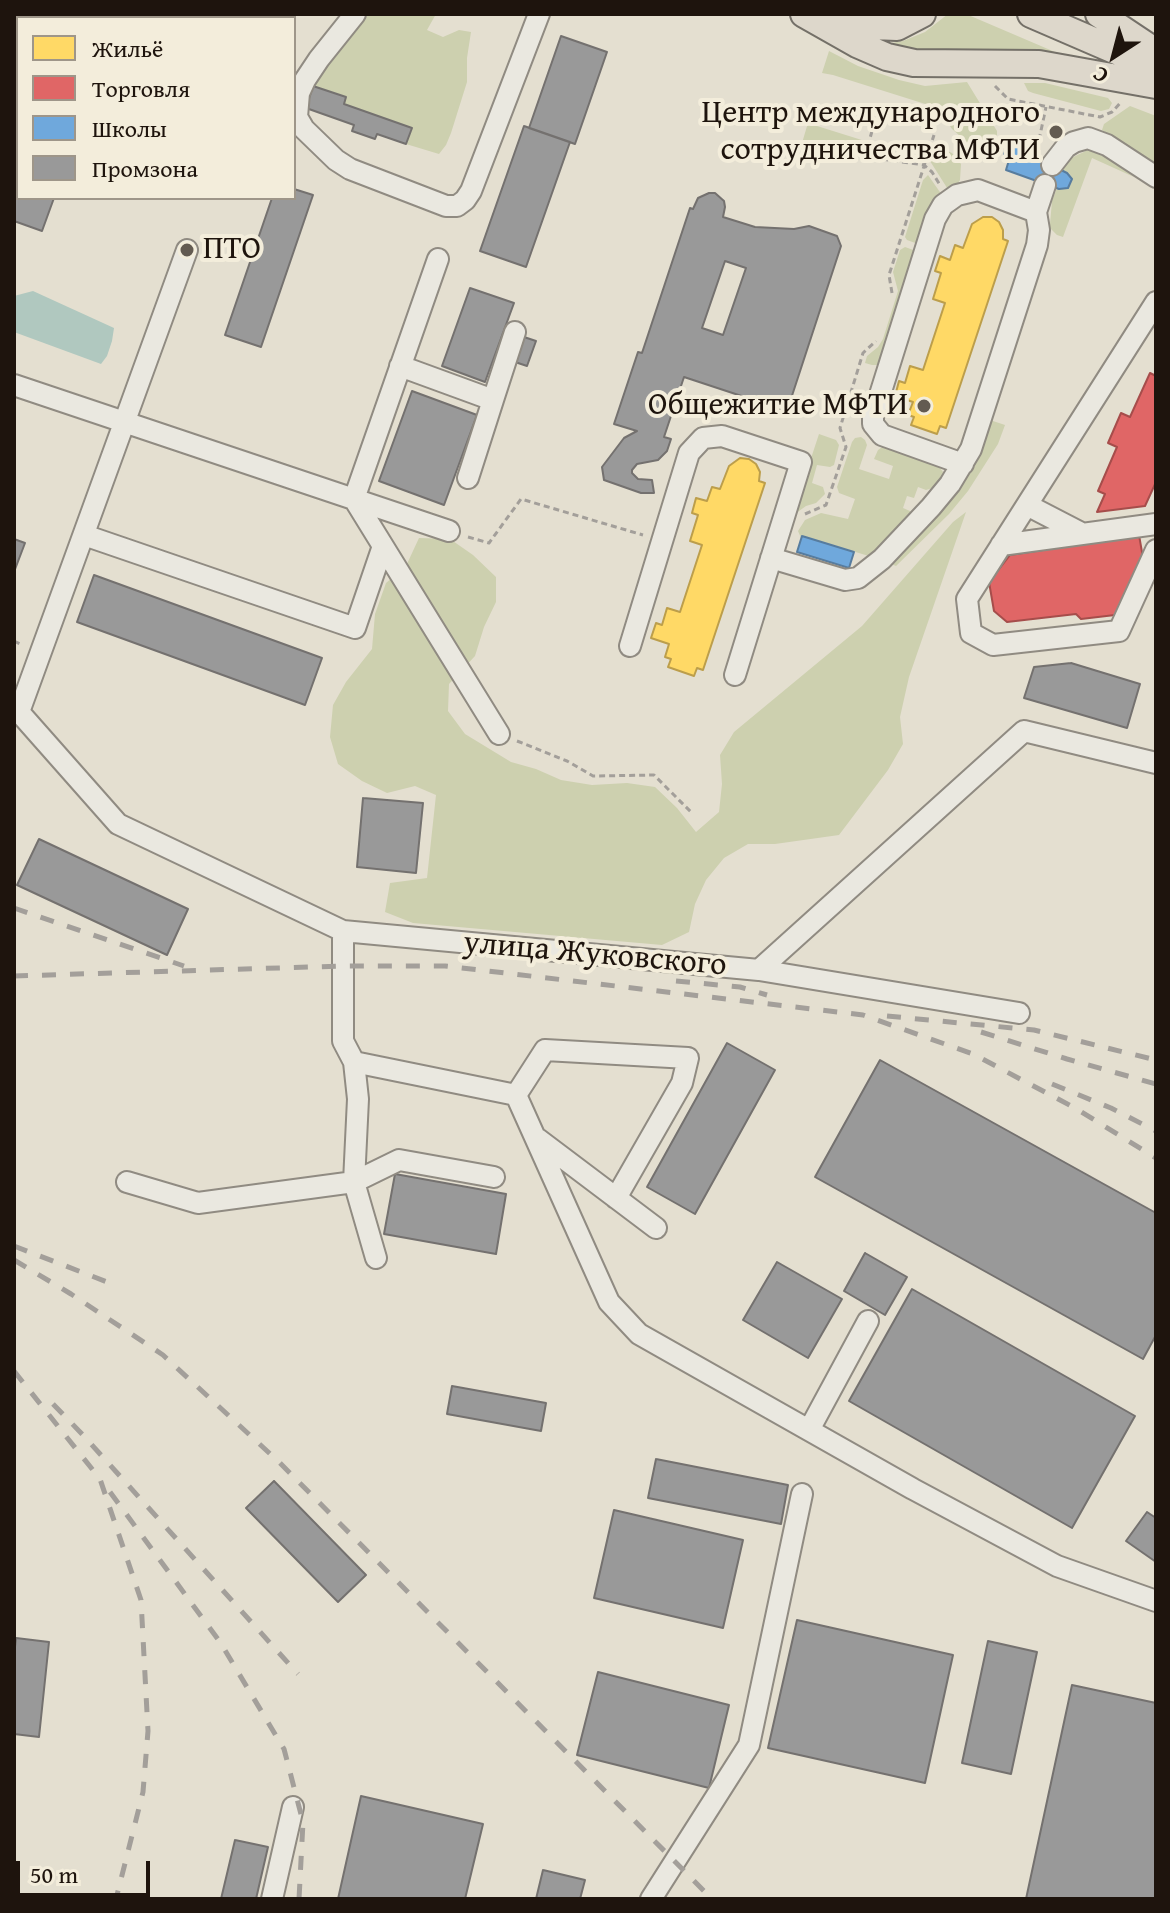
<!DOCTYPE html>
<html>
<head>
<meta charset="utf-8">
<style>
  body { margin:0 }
  #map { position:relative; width:1170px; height:1913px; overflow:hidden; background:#e4dfd0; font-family:"Gentium Book Plus",serif }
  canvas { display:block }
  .frame { position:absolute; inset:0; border:16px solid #1e140d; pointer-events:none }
  .legend { position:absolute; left:16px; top:16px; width:280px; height:184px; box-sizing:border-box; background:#f3eddb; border:2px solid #9e9689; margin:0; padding:10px 14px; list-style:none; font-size:24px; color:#1e140d }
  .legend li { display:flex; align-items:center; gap:16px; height:40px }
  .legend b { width:40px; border:2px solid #9e9689 }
  .north { position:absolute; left:1074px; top:16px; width:80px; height:80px; -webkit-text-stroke:6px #f3eddb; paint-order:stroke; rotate:216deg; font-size:22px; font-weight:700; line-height:32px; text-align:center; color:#1e140d }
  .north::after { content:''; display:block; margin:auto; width:28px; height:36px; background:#1e140d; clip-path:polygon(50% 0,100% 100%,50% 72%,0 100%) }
  .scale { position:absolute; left:16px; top:1861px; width:134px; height:36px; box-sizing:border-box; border:4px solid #1e140d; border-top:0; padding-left:10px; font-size:24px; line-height:28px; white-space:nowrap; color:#1e140d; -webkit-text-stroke:6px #f3eddb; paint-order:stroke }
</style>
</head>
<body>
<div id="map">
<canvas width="1170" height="1913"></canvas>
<div class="frame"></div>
<ul class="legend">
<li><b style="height:22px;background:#ffd966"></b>Жильё</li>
<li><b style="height:22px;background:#e06666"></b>Торговля</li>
<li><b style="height:22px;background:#6fa8dc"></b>Школы</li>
<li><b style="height:22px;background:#999"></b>Промзона</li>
</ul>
<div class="north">С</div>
<div class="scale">50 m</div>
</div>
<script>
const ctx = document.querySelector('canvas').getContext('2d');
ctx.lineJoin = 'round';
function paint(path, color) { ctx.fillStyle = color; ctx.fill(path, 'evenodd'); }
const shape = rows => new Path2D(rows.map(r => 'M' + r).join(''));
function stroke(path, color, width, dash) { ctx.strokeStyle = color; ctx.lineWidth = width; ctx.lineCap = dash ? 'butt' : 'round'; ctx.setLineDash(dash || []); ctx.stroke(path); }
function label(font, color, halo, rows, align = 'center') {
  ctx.font = font + ' "Gentium Book Plus",serif'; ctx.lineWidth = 8; ctx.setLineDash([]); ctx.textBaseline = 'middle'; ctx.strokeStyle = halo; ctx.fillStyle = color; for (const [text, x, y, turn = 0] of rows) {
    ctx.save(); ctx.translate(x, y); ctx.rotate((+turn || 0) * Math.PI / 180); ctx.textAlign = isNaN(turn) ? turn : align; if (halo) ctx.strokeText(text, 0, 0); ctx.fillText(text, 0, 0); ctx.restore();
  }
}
const green = shape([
  [362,14,436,14,427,30,443,37,459,30,471,32,467,58,467,82,451,133,446,145,439,154,406,144,412,128,344,104,346,97,313,86,316,78],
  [948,14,966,14,1062,55,938,57,885,44,903,41,925,32],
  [829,51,858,66,899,80,925,86,967,82,997,131,997,136,977,151,952,129,950,126,954,113,833,75,822,73],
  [1024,83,1045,83,1108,98,1112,103,1109,109,1101,111,1033,93,1028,91],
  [813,106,816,107,821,115,817,126,865,141,862,152,802,143],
  [1130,106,1156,116,1156,165,1102,130,1104,124],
  [936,146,952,153,961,164,960,180,956,187,949,191,930,161],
  [1088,150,1104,156,1134,177,1092,158,1063,237,1057,235,1050,228,1050,224,1052,201,1057,188,1065,189,1068,188,1072,179,1071,176,1062,170,1065,164,1071,158],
  [928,175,942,195,918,244,907,240,905,237,923,180],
  [905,247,916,251,882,358,877,365,872,365,865,363,867,356,878,347,883,339,898,291,893,272,900,250],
  [990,420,1005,425,998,444,968,491,949,514,896,566,891,564,936,515,976,463],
  [819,434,836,440,839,445,834,465,830,467,817,465,812,483,823,487,825,494,816,503,806,506,792,516],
  [861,437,865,440,867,445,859,469,889,479,893,466,874,459,878,450,885,445,937,464,943,472,940,483,936,487,926,490,918,487,914,498,907,496,903,508,910,511,912,515,872,557,803,536,801,538,798,531,805,520,821,513,848,519,855,499,839,493,837,487,852,442,855,438],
  [966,512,909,677,900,717,903,744,888,770,839,835,775,844,748,844,724,858,706,880,695,904,689,932,662,945,413,923,385,912,390,883,427,878,436,795,415,786,387,793,362,781,338,764,330,737,333,705,346,682,372,649,375,614,386,583,406,566,419,538,450,539,473,555,496,577,496,602,484,627,475,656,449,684,448,711,465,734,511,762,536,769,561,780,592,785,627,783,655,787,677,808,696,832,719,812,722,784,720,755,734,732,862,626,953,522]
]);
const water = shape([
  [33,291,114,328,112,341,107,356,101,364,14,332,14,296]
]);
const homes = shape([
  [983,217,992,217,999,222,1003,230,1003,239,1008,241,946,428,940,426,937,434,911,425,914,417,908,415,913,402,895,396,899,381,905,383,910,366,923,370,945,303,933,299,941,273,935,271,940,256,950,260,955,245,963,248,972,224,983,217],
  [740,458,749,459,756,464,760,472,759,481,765,483,703,670,697,668,694,676,668,667,671,659,665,657,669,644,651,638,656,623,662,625,667,608,680,612,702,545,690,541,698,515,692,513,696,498,707,501,712,487,720,489,729,466,740,458]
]);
const shops = shape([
  [1150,373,1156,376,1156,482,1145,506,1097,512,1105,494,1098,491,1117,447,1108,443,1121,413,1130,417,1150,373],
  [1139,535,1143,558,1115,615,1081,619,1076,614,1007,622,994,611,989,582,1010,555,1043,550,1043,543,1139,535]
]);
const schools = shape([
  [1008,141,1029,149,1043,161,1067,173,1072,179,1068,188,1059,189,1006,170,1009,160,1003,158,1008,141],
  [802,536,854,552,849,568,797,552,802,536]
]);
const industry = shape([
  [561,36,607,52,575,144,529,128,561,36],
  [313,86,346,97,344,104,412,128,406,144,377,134,375,139,352,131,354,125,306,108,313,86],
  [524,126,570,142,526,267,480,251,524,126],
  [15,147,18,148,18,198,54,198,42,231,14,221,15,147],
  [294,189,313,195,261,347,225,335,272,198,294,198,294,189],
  [709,193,715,193,724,201,725,207,723,217,755,227,794,229,809,226,837,236,841,246,787,411,684,377,664,437,671,439,667,451,658,460,637,464,632,470,632,473,638,479,652,480,654,493,641,493,604,480,602,467,624,438,637,431,614,424,638,352,642,353,690,208,693,209,698,198,709,193],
  [725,261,746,268,723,335,702,328,725,261],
  [470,288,514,303,485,382,442,366,470,288],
  [518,335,536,341,527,366,509,360,518,335],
  [412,391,477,415,444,505,379,481,412,391],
  [14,539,25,543,14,572,14,539],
  [94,575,322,658,305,705,77,622,94,575],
  [1071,663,1140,684,1127,728,1024,698,1034,667,1071,663],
  [363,798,423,803,416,873,357,867,363,798],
  [39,839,188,909,167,955,17,885,39,839],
  [727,1043,775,1070,695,1214,647,1187,727,1043],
  [880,1060,1156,1213,1156,1335,1143,1359,815,1177,880,1060],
  [395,1174,506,1194,496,1254,384,1234,395,1174],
  [865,1253,907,1277,885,1315,844,1291,865,1253],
  [777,1262,842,1299,808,1358,743,1320,777,1262],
  [912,1289,1135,1416,1072,1528,849,1401,912,1289],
  [452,1386,546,1403,541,1431,447,1414,452,1386],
  [656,1459,788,1485,781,1524,648,1498,656,1459],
  [274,1481,366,1575,338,1602,246,1508,274,1481],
  [614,1510,743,1540,723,1628,594,1598,614,1510],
  [1147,1512,1156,1518,1156,1562,1126,1541,1147,1512],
  [797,1620,953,1655,925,1783,768,1748,797,1620],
  [16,1638,49,1642,39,1737,14,1734,14,1656,16,1638],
  [988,1641,1037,1652,1011,1774,962,1763,988,1641],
  [598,1672,729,1705,709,1788,577,1755,598,1672],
  [1072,1685,1156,1703,1156,1899,1026,1899,1072,1685],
  [361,1796,483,1824,465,1899,338,1899,361,1796],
  [235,1840,268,1847,256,1899,221,1899,235,1840],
  [543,1870,585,1880,580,1899,536,1899,543,1870]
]);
const path = shape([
  [995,86,1008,99,1100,117,1112,112,1122,101],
  [803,148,924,165,932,172,940,185],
  [1039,150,1039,140,1046,107],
  [865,156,876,117],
  [892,293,889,275,934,135],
  [805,514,826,505,846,447,840,428,863,353,876,341],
  [468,537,489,543,521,499,643,535],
  [14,641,22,645],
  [517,741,567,761,593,776,654,775,692,813]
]);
const minor = shape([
  [355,14,319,59,305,80,299,93,297,117,304,129,336,160,350,169,446,206,457,206,465,200,471,191,539,14],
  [1052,165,1066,147,1074,142,1088,138,1107,145,1156,177],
  [438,259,354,499,499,734],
  [1156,302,967,599,971,633,993,645,1119,631,1156,550],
  [400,366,493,400,468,478],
  [14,385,449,531],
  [493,400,515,332],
  [963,464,882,435,873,424,873,417,935,219,943,205,957,195,978,190,1036,212],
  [1027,505,1083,534],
  [84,535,355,628,383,546],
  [1001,545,1156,524],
  [771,558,845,580,858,578,882,559,931,507,950,484,971,449,1037,245,1039,230,1036,212,1045,185],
  [630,646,689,453,703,438,722,436,801,462,735,675],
  [14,710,19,712,118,824,343,931,759,970,1024,731,1156,763],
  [19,712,187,250],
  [343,931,343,1041,354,1062,358,1099,354,1182,399,1160,494,1177],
  [759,970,1019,1013],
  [354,1062,516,1095,609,1302,639,1334,913,1489,1057,1566,1156,1601],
  [516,1095,545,1050,688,1058,682,1083,616,1198],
  [538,1139,656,1228],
  [127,1182,198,1203,354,1182,376,1258],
  [809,1430,868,1321],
  [272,1899,293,1807],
  [651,1899,749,1745,802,1494]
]);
const major = shape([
  [804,14,857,44,887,57,914,63,1039,64,1156,85],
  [1031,14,1156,68],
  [1099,14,1156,52],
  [826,15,873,26,897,27,922,14]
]);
const rail = shape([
  [14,908,184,966],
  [14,976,343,966,445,966,863,1015,973,1054,1075,1108,1156,1158],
  [676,981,740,987,767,995],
  [887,1016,1034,1030,1156,1060],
  [981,1032,1067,1059,1156,1084],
  [1052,1084,1111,1108,1156,1131],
  [14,1246,115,1285],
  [14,1260,71,1294,163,1355,279,1462,712,1899],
  [14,1371,100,1479,141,1600,148,1731,143,1792,116,1899],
  [53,1404,83,1435,298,1674],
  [110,1492,220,1642,284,1749,303,1822,299,1899]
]);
const markers = [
  [1056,132,8,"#635b51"],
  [187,250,8,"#635b51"],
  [924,406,8,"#635b51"]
];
const poiNames = [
  ["Центр международного",1040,114],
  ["сотрудничества МФТИ",1040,151],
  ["ПТО",203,250,"left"],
  ["Общежитие МФТИ",908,406]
];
const streetNames = [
  ["улица Жуковского",595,955,5]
];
paint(green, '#cdd0af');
paint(water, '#b0c8bf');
paint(homes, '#ffd966');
stroke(homes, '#bc9e4b', 2);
paint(shops, '#e06666');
stroke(shops, '#a64d4b', 2);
paint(schools, '#6fa8dc');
stroke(schools, '#577c9e', 2);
paint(industry, '#999');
stroke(industry, '#74716f', 2);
stroke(minor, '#908b82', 24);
stroke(major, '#747068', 30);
stroke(path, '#a39f9a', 3, [6, 4]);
stroke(minor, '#eae8e0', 20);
stroke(major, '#ddd7cb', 26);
stroke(rail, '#a39f9a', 5, [14, 14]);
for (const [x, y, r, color] of markers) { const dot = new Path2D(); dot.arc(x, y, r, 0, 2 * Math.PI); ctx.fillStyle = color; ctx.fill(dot); stroke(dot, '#f3eddb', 3); }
label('32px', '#1e140d', '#f3eddb', poiNames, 'right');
label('32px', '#1e140d', '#f3eddb', streetNames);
</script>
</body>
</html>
